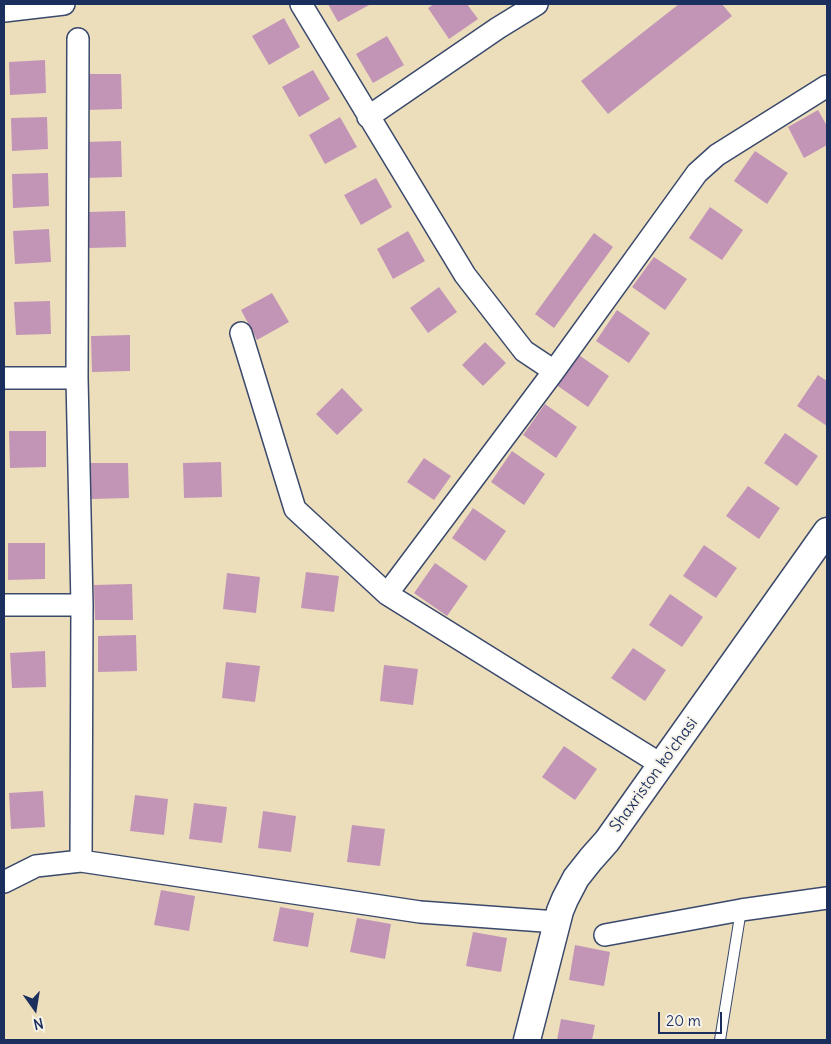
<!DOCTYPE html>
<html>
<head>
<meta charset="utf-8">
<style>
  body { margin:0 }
  #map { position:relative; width:831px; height:1044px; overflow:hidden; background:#ecdebb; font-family:Delius,sans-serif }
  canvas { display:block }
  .frame { position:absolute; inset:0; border:5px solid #1b2f5e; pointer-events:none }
  .north { position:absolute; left:10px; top:984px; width:50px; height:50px; -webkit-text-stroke:4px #f7f3e8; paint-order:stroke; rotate:167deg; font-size:14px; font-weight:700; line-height:20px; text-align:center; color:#1b2f5e }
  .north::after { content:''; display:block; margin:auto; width:18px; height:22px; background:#1b2f5e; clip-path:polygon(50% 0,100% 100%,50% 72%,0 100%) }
  .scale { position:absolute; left:658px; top:1012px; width:64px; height:22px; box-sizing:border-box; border:2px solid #1b2f5e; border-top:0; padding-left:6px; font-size:15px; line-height:18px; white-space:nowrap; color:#1b2f5e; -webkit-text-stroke:4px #f7f3e8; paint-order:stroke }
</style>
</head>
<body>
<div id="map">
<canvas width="831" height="1044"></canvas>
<div class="frame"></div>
<div class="north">N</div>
<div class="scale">20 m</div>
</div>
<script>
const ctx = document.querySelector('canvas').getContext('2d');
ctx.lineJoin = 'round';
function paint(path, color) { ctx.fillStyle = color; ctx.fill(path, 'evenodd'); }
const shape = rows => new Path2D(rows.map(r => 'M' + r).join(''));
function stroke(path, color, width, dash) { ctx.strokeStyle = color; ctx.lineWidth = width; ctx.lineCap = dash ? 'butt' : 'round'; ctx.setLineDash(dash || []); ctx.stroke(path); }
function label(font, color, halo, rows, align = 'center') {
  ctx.font = font + ' Delius,sans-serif'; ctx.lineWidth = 4; ctx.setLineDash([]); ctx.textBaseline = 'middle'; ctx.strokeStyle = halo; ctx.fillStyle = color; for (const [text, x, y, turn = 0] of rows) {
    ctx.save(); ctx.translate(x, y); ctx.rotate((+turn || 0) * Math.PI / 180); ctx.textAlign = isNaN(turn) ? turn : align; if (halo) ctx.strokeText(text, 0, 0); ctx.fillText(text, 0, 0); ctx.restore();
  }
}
const building = shape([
  [328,4,371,4,338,22],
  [434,4,467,4,478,19,449,39,428,8],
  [679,4,722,4,732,16,608,114,581,81],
  [284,18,300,47,269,65,252,36],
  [387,36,404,65,373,83,356,54],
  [45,60,46,93,10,95,9,62],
  [313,70,330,99,299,117,282,87],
  [83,74,121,74,122,109,84,110],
  [818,110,827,126,827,145,804,158,788,127],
  [47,117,48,149,12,151,11,118],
  [340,117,357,147,325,164,309,135],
  [121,141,122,177,84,178,83,142],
  [755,151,788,173,767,204,734,181],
  [48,173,49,206,13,208,12,174],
  [376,178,392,207,361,225,344,195],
  [710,207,743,230,722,260,689,238],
  [125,211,126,247,88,248,87,212],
  [49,229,51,262,15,264,13,231],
  [408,231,425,261,393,279,377,249],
  [594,233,613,247,554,328,535,314],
  [654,257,687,279,665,310,632,287],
  [439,287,457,312,428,333,410,308],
  [272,293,289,322,257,340,241,310],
  [50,301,51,334,16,335,14,302],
  [617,310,650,333,629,363,596,341],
  [130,335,130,371,92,372,91,336],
  [485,342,506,363,483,386,462,365],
  [576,353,609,376,588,407,555,384],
  [818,375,827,381,827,426,797,406],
  [342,388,363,410,337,435,316,414],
  [545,404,577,427,556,458,523,435],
  [9,431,46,431,46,467,10,468],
  [785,433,818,456,797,486,764,463],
  [512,451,545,474,524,505,491,482],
  [424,458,451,476,434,500,407,482],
  [221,462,222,497,184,498,183,463],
  [90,463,128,463,129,498,91,499],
  [748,486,780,508,759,539,726,516],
  [473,508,506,531,485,561,452,538],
  [8,543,45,543,45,579,8,580],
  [704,545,737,568,716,598,683,576],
  [435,563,468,586,447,616,414,593],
  [306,572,339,576,334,612,301,608],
  [227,573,260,577,256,613,223,609],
  [132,584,133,620,95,620,94,585],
  [670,594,703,617,682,647,649,625],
  [136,635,137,671,98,672,98,636],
  [633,648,666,670,645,701,611,678],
  [45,651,46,687,12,688,10,653],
  [226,662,260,666,255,702,222,698],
  [384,665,418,669,413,705,380,701],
  [564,746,597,769,575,800,542,777],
  [43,791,45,827,11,829,9,793],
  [135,795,168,799,164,835,130,831],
  [194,803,227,807,222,843,189,839],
  [263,811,296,816,291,852,258,848],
  [352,825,385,829,380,866,347,862],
  [161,890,195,896,189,931,154,925],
  [280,907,314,913,308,947,273,941],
  [357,918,391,924,385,959,350,952],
  [473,932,507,938,501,972,466,966],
  [575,945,610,952,604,986,569,980],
  [561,1019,595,1025,592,1040,557,1040]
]);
const service = shape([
  [720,1040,741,910]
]);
const minor = shape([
  [301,4,465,275,524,351,554,371],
  [4,11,64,4],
  [78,39,77,378,82,605,81,861],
  [368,117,498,28,537,4],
  [241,333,295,509,387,594,662,765],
  [4,378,77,378],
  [387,594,554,371,697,173,717,155,827,86],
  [4,605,82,605],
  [4,882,36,866,81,861,420,912,557,922],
  [605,935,741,910,827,898]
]);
const tertiary = shape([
  [527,1040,560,911,565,899,576,878,591,859,607,841,827,531]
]);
const streetNames = [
  ["Shaxriston ko'chasi",654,775,-54]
];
paint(building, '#c295b7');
stroke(service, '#3a496c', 12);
stroke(minor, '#3a496c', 24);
stroke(tertiary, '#3a496c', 29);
stroke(service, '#fff', 10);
stroke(minor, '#fff', 21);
stroke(tertiary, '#fff', 26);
label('16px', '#1b2f5e', '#f7f3e8', streetNames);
</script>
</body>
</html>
